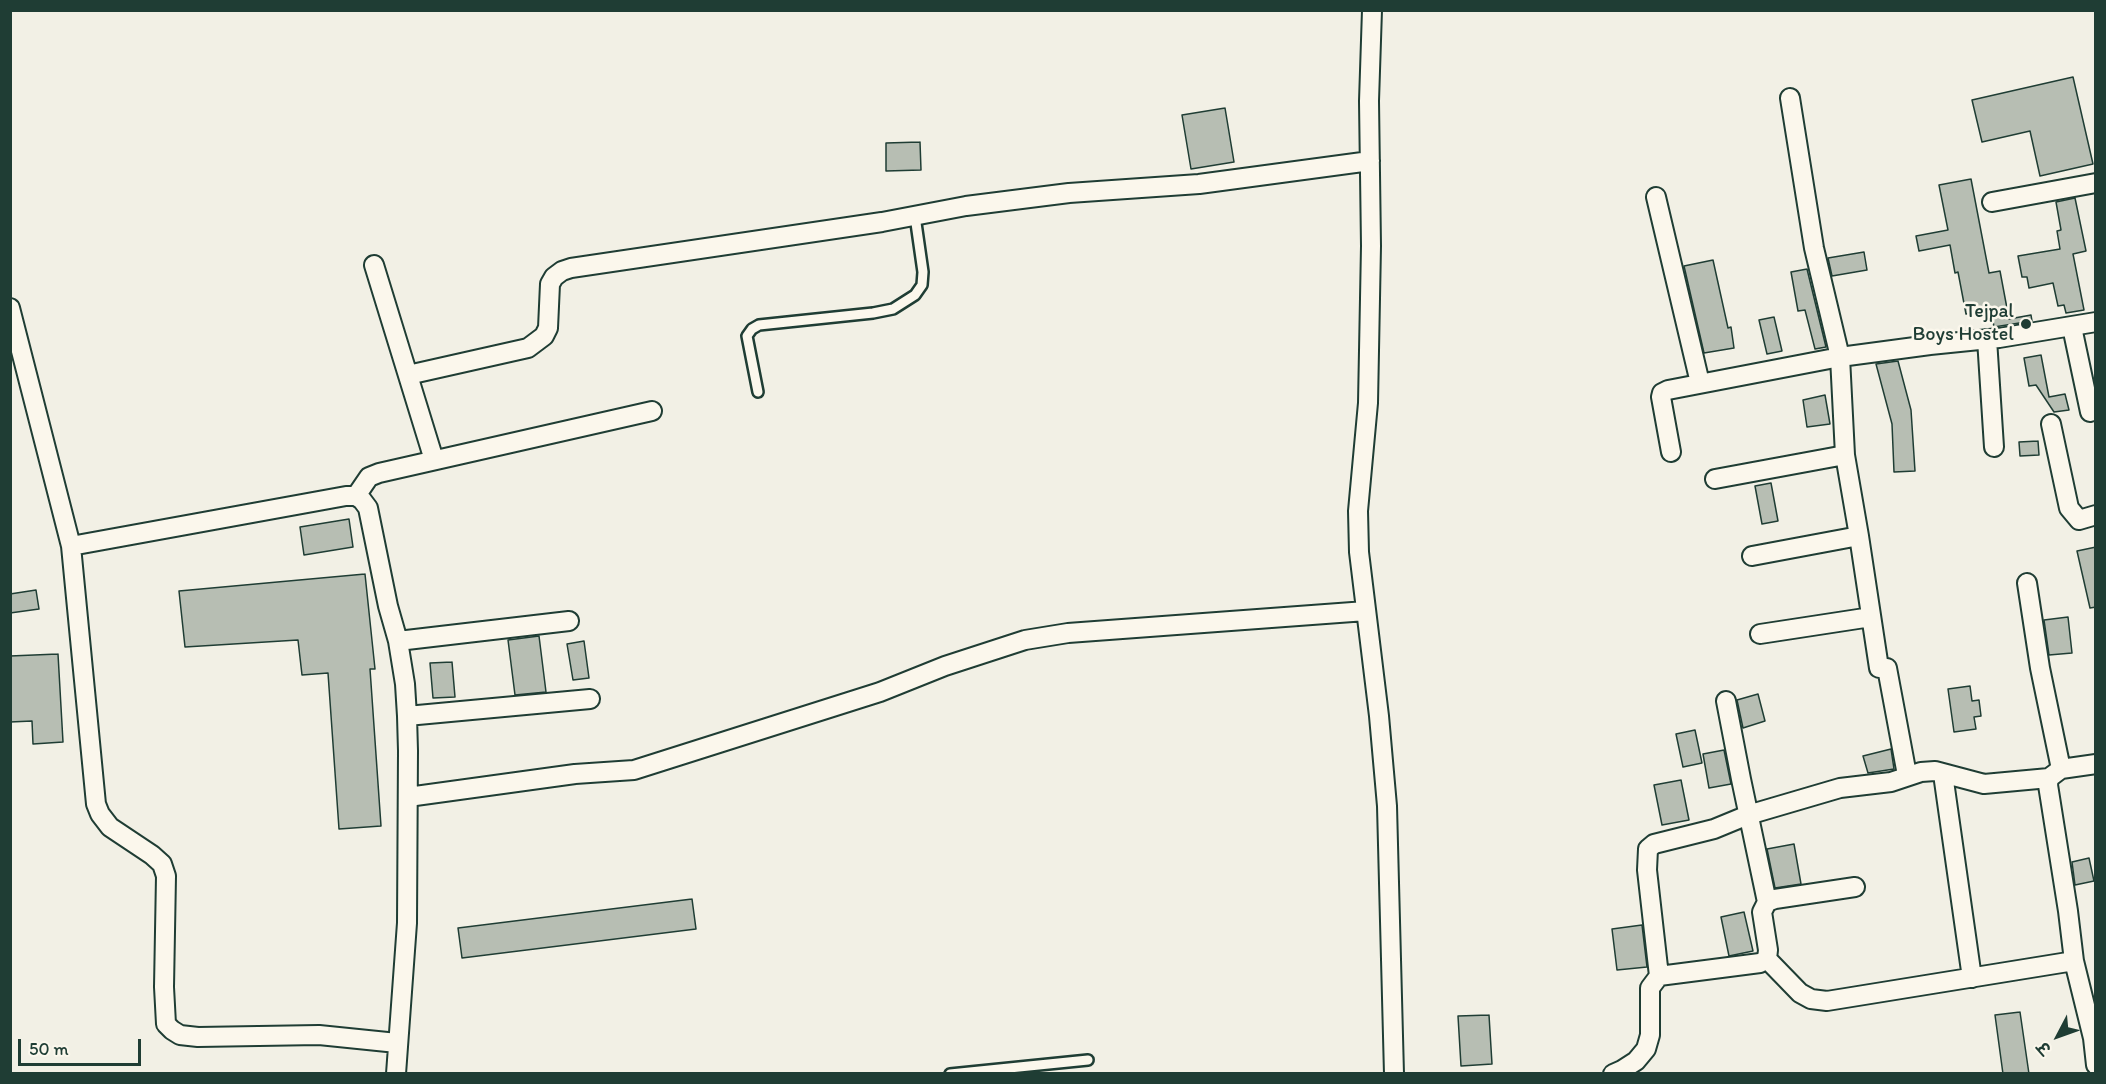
<!DOCTYPE html>
<html>
<head>
<meta charset="utf-8">
<style>
  body { margin:0 }
  #map { position:relative; width:2106px; height:1084px; overflow:hidden; background:#f2f0e5; font-family:Itim,"Playpen Sans Deva",sans-serif }
  canvas { display:block }
  .frame { position:absolute; inset:0; border:12px solid #1f3d34; pointer-events:none }
  .north { position:absolute; left:2028px; top:1006px; width:60px; height:60px; -webkit-text-stroke:4px #fbf7ec; paint-order:stroke; rotate:229deg; font-size:16px; font-weight:700; line-height:24px; text-align:center; color:#1f3d34 }
  .north::after { content:''; display:block; margin:auto; width:21px; height:27px; background:#1f3d34; clip-path:polygon(50% 0,100% 100%,50% 72%,0 100%) }
  .scale { position:absolute; left:18px; top:1039px; width:123px; height:27px; box-sizing:border-box; border:3px solid #1f3d34; border-top:0; padding-left:8px; font-size:18px; line-height:21px; white-space:nowrap; color:#1f3d34; -webkit-text-stroke:4px #fbf7ec; paint-order:stroke }
</style>
</head>
<body>
<div id="map">
<canvas width="2106" height="1084"></canvas>
<div class="frame"></div>
<div class="north">उ</div>
<div class="scale">50 m</div>
</div>
<script>
const ctx = document.querySelector('canvas').getContext('2d');
ctx.lineJoin = 'round';
function paint(path, color) { ctx.fillStyle = color; ctx.fill(path, 'evenodd'); }
const shape = rows => new Path2D(rows.map(r => 'M' + r).join(''));
function stroke(path, color, width, dash) { ctx.strokeStyle = color; ctx.lineWidth = width; ctx.lineCap = dash ? 'butt' : 'round'; ctx.setLineDash(dash || []); ctx.stroke(path); }
function label(font, color, halo, rows, align = 'center') {
  ctx.font = font + ' Itim,sans-serif'; ctx.lineWidth = 5; ctx.setLineDash([]); ctx.textBaseline = 'middle'; ctx.strokeStyle = halo; ctx.fillStyle = color; for (const [text, x, y, turn = 0] of rows) {
    ctx.save(); ctx.translate(x, y); ctx.rotate((+turn || 0) * Math.PI / 180); ctx.textAlign = isNaN(turn) ? turn : align; if (halo) ctx.strokeText(text, 0, 0); ctx.fillText(text, 0, 0); ctx.restore();
  }
}
const building = shape([
  [2073,77,2093,164,2040,176,2030,131,1982,142,1972,100,2073,77],
  [1225,108,1234,162,1191,169,1182,115,1225,108],
  [920,142,921,170,886,171,886,143,920,142],
  [1971,179,1989,273,2000,271,2009,319,2031,315,2032,321,1994,327,1991,310,1966,314,1958,272,1955,273,1950,245,1919,251,1916,236,1948,230,1939,185,1971,179],
  [2075,198,2086,251,2073,254,2084,310,2066,313,2064,305,2058,306,2053,283,2029,288,2027,277,2022,277,2018,256,2060,249,2057,231,2061,230,2056,202,2075,198],
  [1864,252,1867,270,1832,276,1828,258,1864,252],
  [1713,260,1728,328,1731,327,1734,348,1704,353,1684,266,1713,260],
  [1807,269,1826,347,1815,349,1805,310,1798,311,1791,272,1807,269],
  [1774,317,1782,351,1767,354,1759,320,1774,317],
  [2041,355,2049,397,2065,394,2069,410,2054,412,2036,385,2029,386,2024,358,2041,355],
  [1898,361,1911,410,1915,471,1894,472,1892,424,1876,364,1898,361],
  [1825,395,1830,424,1807,427,1803,400,1825,395],
  [2038,441,2039,455,2020,456,2019,442,2038,441],
  [1771,483,1778,521,1762,524,1755,486,1771,483],
  [349,519,353,547,304,555,300,527,349,519],
  [2096,547,2096,607,2090,608,2077,551,2096,547],
  [365,574,375,669,370,669,381,826,339,829,328,673,302,675,298,640,185,647,179,591,365,574],
  [36,590,39,609,10,613,10,594,36,590],
  [2068,617,2072,653,2049,655,2044,620,2068,617],
  [539,636,546,692,515,695,508,640,539,636],
  [584,641,589,678,573,680,567,644,584,641],
  [58,654,63,742,33,744,32,721,10,722,10,656,58,654],
  [452,662,455,697,433,698,430,663,452,662],
  [1970,686,1972,701,1979,700,1981,716,1974,717,1976,729,1954,732,1948,689,1970,686],
  [1758,694,1765,721,1743,728,1737,700,1758,694],
  [1695,730,1702,763,1683,767,1676,734,1695,730],
  [1891,749,1894,769,1868,773,1863,756,1891,749],
  [1724,750,1731,784,1709,788,1703,754,1724,750],
  [1681,780,1689,820,1662,825,1654,785,1681,780],
  [1794,844,1801,884,1775,888,1767,849,1794,844],
  [2089,858,2094,881,2075,885,2072,862,2089,858],
  [692,899,696,929,462,958,458,928,692,899],
  [1744,912,1753,951,1729,956,1721,917,1744,912],
  [1642,925,1647,967,1617,970,1612,929,1642,925],
  [2020,1012,2029,1074,2003,1074,1995,1015,2020,1012],
  [1489,1015,1492,1064,1461,1066,1458,1016,1489,1015]
]);
const service = shape([
  [758,392,747,336,752,329,759,325,873,313,893,309,915,295,922,285,923,272,915,216],
  [950,1074,1088,1060]
]);
const minor = shape([
  [1372,10,1369,101,1371,246,1368,403,1358,511,1359,552,1379,716,1387,806,1394,1074],
  [1790,98,1814,248,1840,357,1845,455,1859,536,1879,668],
  [1656,197,1700,383],
  [1992,202,2096,183],
  [374,265,434,460],
  [10,308,71,546,96,804,100,814,110,827,152,855,162,864,166,876,164,987,166,1024,172,1030,180,1035,198,1037,319,1035,397,1043],
  [2072,327,2090,412],
  [1987,339,1994,447],
  [408,375,528,348,544,336,548,328,550,284,554,277,562,271,571,268,882,222,966,206,1069,193,1199,184,1370,161],
  [2051,424,2069,508,2079,520,2096,515],
  [1671,452,1661,397,1662,393,1668,390,1840,357,1930,345,1999,338,2096,322],
  [1715,479,1845,455],
  [356,496,369,477,379,473,652,411],
  [71,546,346,496,356,496,362,500,368,508,388,606,398,641,405,684,407,716,408,751,407,923,396,1074],
  [1752,556,1859,536],
  [2027,583,2040,668,2061,769],
  [1760,634,1871,617],
  [398,641,569,621],
  [1887,668,1907,775],
  [1726,701,1741,779,1767,902],
  [407,716,590,699],
  [2096,764,2061,769,2049,778,2048,785,2068,911,2074,961,2093,1038,2096,1065],
  [1943,774,1972,978],
  [408,797,575,774,634,770,880,692,945,666,1025,640,1068,633,1366,611],
  [1767,959,1800,993,1811,999,1827,1001,2074,961],
  [1659,976,1647,870,1648,849,1654,844,1714,829,1748,815,1840,788,1891,782,1921,772,1935,771,1984,784,2049,778],
  [1613,1074,1622,1070,1636,1061,1646,1049,1650,1035,1650,988,1659,976,1760,963,1767,959,1768,950,1762,912,1767,902,1775,899,1855,887]
]);
const markers = [
  [2026,324,6,"#1f3d34"]
];
const poiNames = [
  ["Tejpal",2014,312],
  ["Boys Hostel",2014,335]
];
paint(building, '#b7beb3');
stroke(building, '#1f3d34', 1.5);
stroke(service, '#1f3d34', 14);
stroke(minor, '#1f3d34', 22);
stroke(service, '#fbf7ec', 9);
stroke(minor, '#fbf7ec', 18);
for (const [x, y, r, color] of markers) { const dot = new Path2D(); dot.arc(x, y, r, 0, 2 * Math.PI); ctx.fillStyle = color; ctx.fill(dot); stroke(dot, '#fbf7ec', 2); }
label('20px', '#1f3d34', '#fbf7ec', poiNames, 'right');
</script>
</body>
</html>
